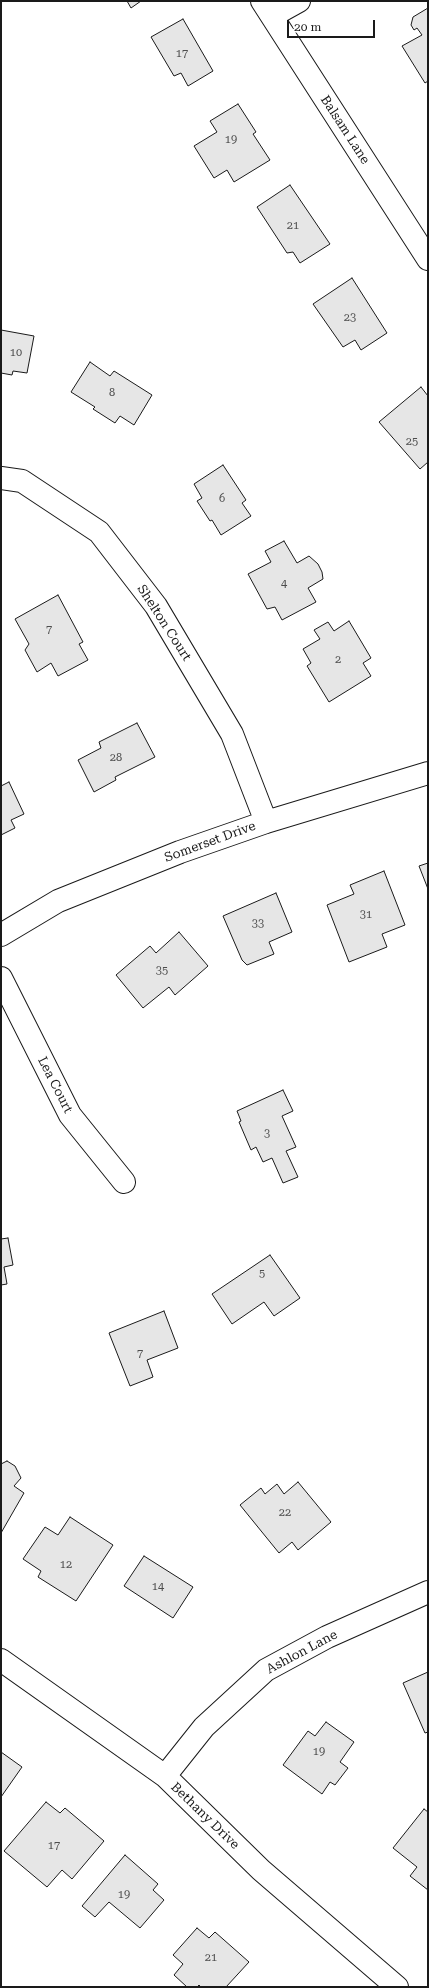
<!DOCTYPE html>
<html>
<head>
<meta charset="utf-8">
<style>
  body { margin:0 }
  #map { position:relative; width:429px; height:1988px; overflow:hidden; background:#fff; font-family:"Roboto Serif",serif }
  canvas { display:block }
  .frame { position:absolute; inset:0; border:2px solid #1a1a1a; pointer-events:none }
  .scale { position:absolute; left:287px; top:20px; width:88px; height:18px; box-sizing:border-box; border:2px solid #1a1a1a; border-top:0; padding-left:5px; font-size:12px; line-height:14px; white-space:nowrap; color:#1a1a1a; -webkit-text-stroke:3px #fff; paint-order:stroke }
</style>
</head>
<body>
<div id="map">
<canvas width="429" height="1988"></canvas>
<div class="frame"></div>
<div class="scale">20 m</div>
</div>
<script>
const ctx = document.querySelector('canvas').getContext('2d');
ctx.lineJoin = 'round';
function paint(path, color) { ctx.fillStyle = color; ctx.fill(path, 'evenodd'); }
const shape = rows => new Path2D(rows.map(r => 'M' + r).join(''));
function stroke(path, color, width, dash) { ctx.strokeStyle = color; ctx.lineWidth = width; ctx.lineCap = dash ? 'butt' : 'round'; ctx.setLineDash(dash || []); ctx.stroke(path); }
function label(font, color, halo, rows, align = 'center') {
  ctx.font = font + ' "Roboto Serif",serif'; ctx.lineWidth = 3; ctx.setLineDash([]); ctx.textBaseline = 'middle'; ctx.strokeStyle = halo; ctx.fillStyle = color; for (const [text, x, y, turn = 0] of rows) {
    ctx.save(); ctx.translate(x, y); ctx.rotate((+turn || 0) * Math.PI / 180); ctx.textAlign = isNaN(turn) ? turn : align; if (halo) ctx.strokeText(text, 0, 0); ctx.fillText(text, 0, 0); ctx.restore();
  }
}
const building = shape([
  [127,1,141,1,131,8,127,1],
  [428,8,428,81,425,83,402,46,422,35,417,28,414,30,411,25,413,17,428,8],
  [183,19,213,71,188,86,181,73,174,76,151,37,183,19],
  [238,104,256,132,253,134,270,160,234,182,227,170,214,178,194,146,217,132,210,121,238,104],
  [290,185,330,244,300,263,293,252,287,253,257,207,290,185],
  [352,278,387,333,361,350,355,340,343,347,313,304,352,278],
  [1,330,34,336,27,373,13,371,12,375,1,373,1,330],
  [90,362,110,376,114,371,152,395,134,425,120,416,115,423,93,409,95,407,71,392,90,362],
  [421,387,428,396,428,462,420,469,379,422,421,387],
  [223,465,246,500,242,503,251,516,221,535,212,520,210,521,197,501,202,498,194,484,223,465],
  [284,541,297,563,309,556,318,564,322,572,323,579,308,588,316,602,282,620,275,607,267,609,248,574,271,562,265,551,284,541],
  [58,595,83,642,79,644,88,660,58,676,51,663,37,672,25,650,29,644,15,619,58,595],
  [349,621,371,658,363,663,371,676,329,702,307,666,311,663,303,649,320,639,314,630,328,622,334,631,349,621],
  [137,723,155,757,115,777,116,780,94,792,78,760,101,748,99,742,137,723],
  [9,782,24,814,11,820,15,828,1,835,1,786,9,782],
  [428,863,428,889,419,866,428,863],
  [384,871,405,925,382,934,387,947,349,962,327,905,354,894,350,885,384,871],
  [276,893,292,932,269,942,274,954,247,965,242,960,223,916,276,893],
  [179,932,208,966,175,995,169,987,143,1008,116,975,150,946,156,953,179,932],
  [283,1090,293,1111,282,1116,296,1147,286,1151,298,1177,283,1183,272,1158,263,1162,256,1147,251,1150,239,1122,241,1121,237,1111,283,1090],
  [8,1238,13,1265,4,1267,7,1284,1,1285,1,1239,8,1238],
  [270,1255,300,1298,274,1316,264,1302,232,1324,212,1294,270,1255],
  [164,1311,178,1348,147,1360,153,1377,130,1386,109,1333,164,1311],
  [7,1461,15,1466,21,1478,14,1486,24,1493,1,1533,1,1464,7,1461],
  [298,1482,331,1522,298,1550,292,1542,279,1553,240,1505,261,1488,265,1494,277,1484,284,1494,298,1482],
  [70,1517,113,1545,76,1601,38,1577,41,1571,23,1559,45,1527,58,1535,70,1517],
  [144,1556,193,1587,173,1618,124,1586,144,1556],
  [428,1672,428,1732,425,1733,403,1683,428,1672],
  [326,1722,354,1742,340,1762,348,1768,335,1785,330,1782,322,1794,283,1765,308,1731,315,1736,326,1722],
  [1,1752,22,1767,1,1797,1,1752],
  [46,1802,60,1813,65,1808,104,1841,72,1879,62,1870,47,1887,4,1851,46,1802],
  [424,1809,428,1812,428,1890,410,1876,417,1867,393,1848,424,1809],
  [125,1855,158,1884,153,1890,164,1900,140,1928,109,1902,95,1917,82,1906,125,1855],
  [197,1928,209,1938,215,1932,249,1962,226,1987,201,1987,199,1985,197,1987,187,1987,174,1975,183,1964,173,1955,197,1928]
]);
const minor = shape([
  [262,1,428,259],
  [272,16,299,1],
  [1,478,22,481,99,532,156,606,232,734,266,822],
  [1,935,58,901,180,852,266,822,428,773],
  [1,978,70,1115,124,1182],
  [1,1660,165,1776,261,1870,397,1987],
  [165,1776,204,1727,266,1670,327,1637,428,1592]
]);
const numberNames = [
  ["17",182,54],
  ["19",231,140],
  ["21",293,226],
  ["23",350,318],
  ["10",16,353],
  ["8",112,393],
  ["25",412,442],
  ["6",222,499],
  ["4",284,584],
  ["7",49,630],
  ["2",338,660],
  ["28",116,758],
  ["31",366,915],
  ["33",258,924],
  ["35",162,971],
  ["3",267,1134],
  ["5",262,1274],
  ["7",140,1354],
  ["22",285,1513],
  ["12",66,1565],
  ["14",158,1587],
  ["19",319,1752],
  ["17",54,1846],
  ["19",124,1895],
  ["21",211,1958]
];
const streetNames = [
  ["Balsam Lane",345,130,57],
  ["Shelton Court",164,623,57],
  ["Somerset Drive",210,842,-20],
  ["Lea Court",55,1085,63],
  ["Ashlon Lane",302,1652,-28],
  ["Bethany Drive",205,1816,44]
];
paint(building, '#e6e6e6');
stroke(building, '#1a1a1a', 1);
stroke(minor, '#1a1a1a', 24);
stroke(minor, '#fff', 22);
label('11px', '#4d4d4d', null, numberNames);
label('13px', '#1a1a1a', '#fff', streetNames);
</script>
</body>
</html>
